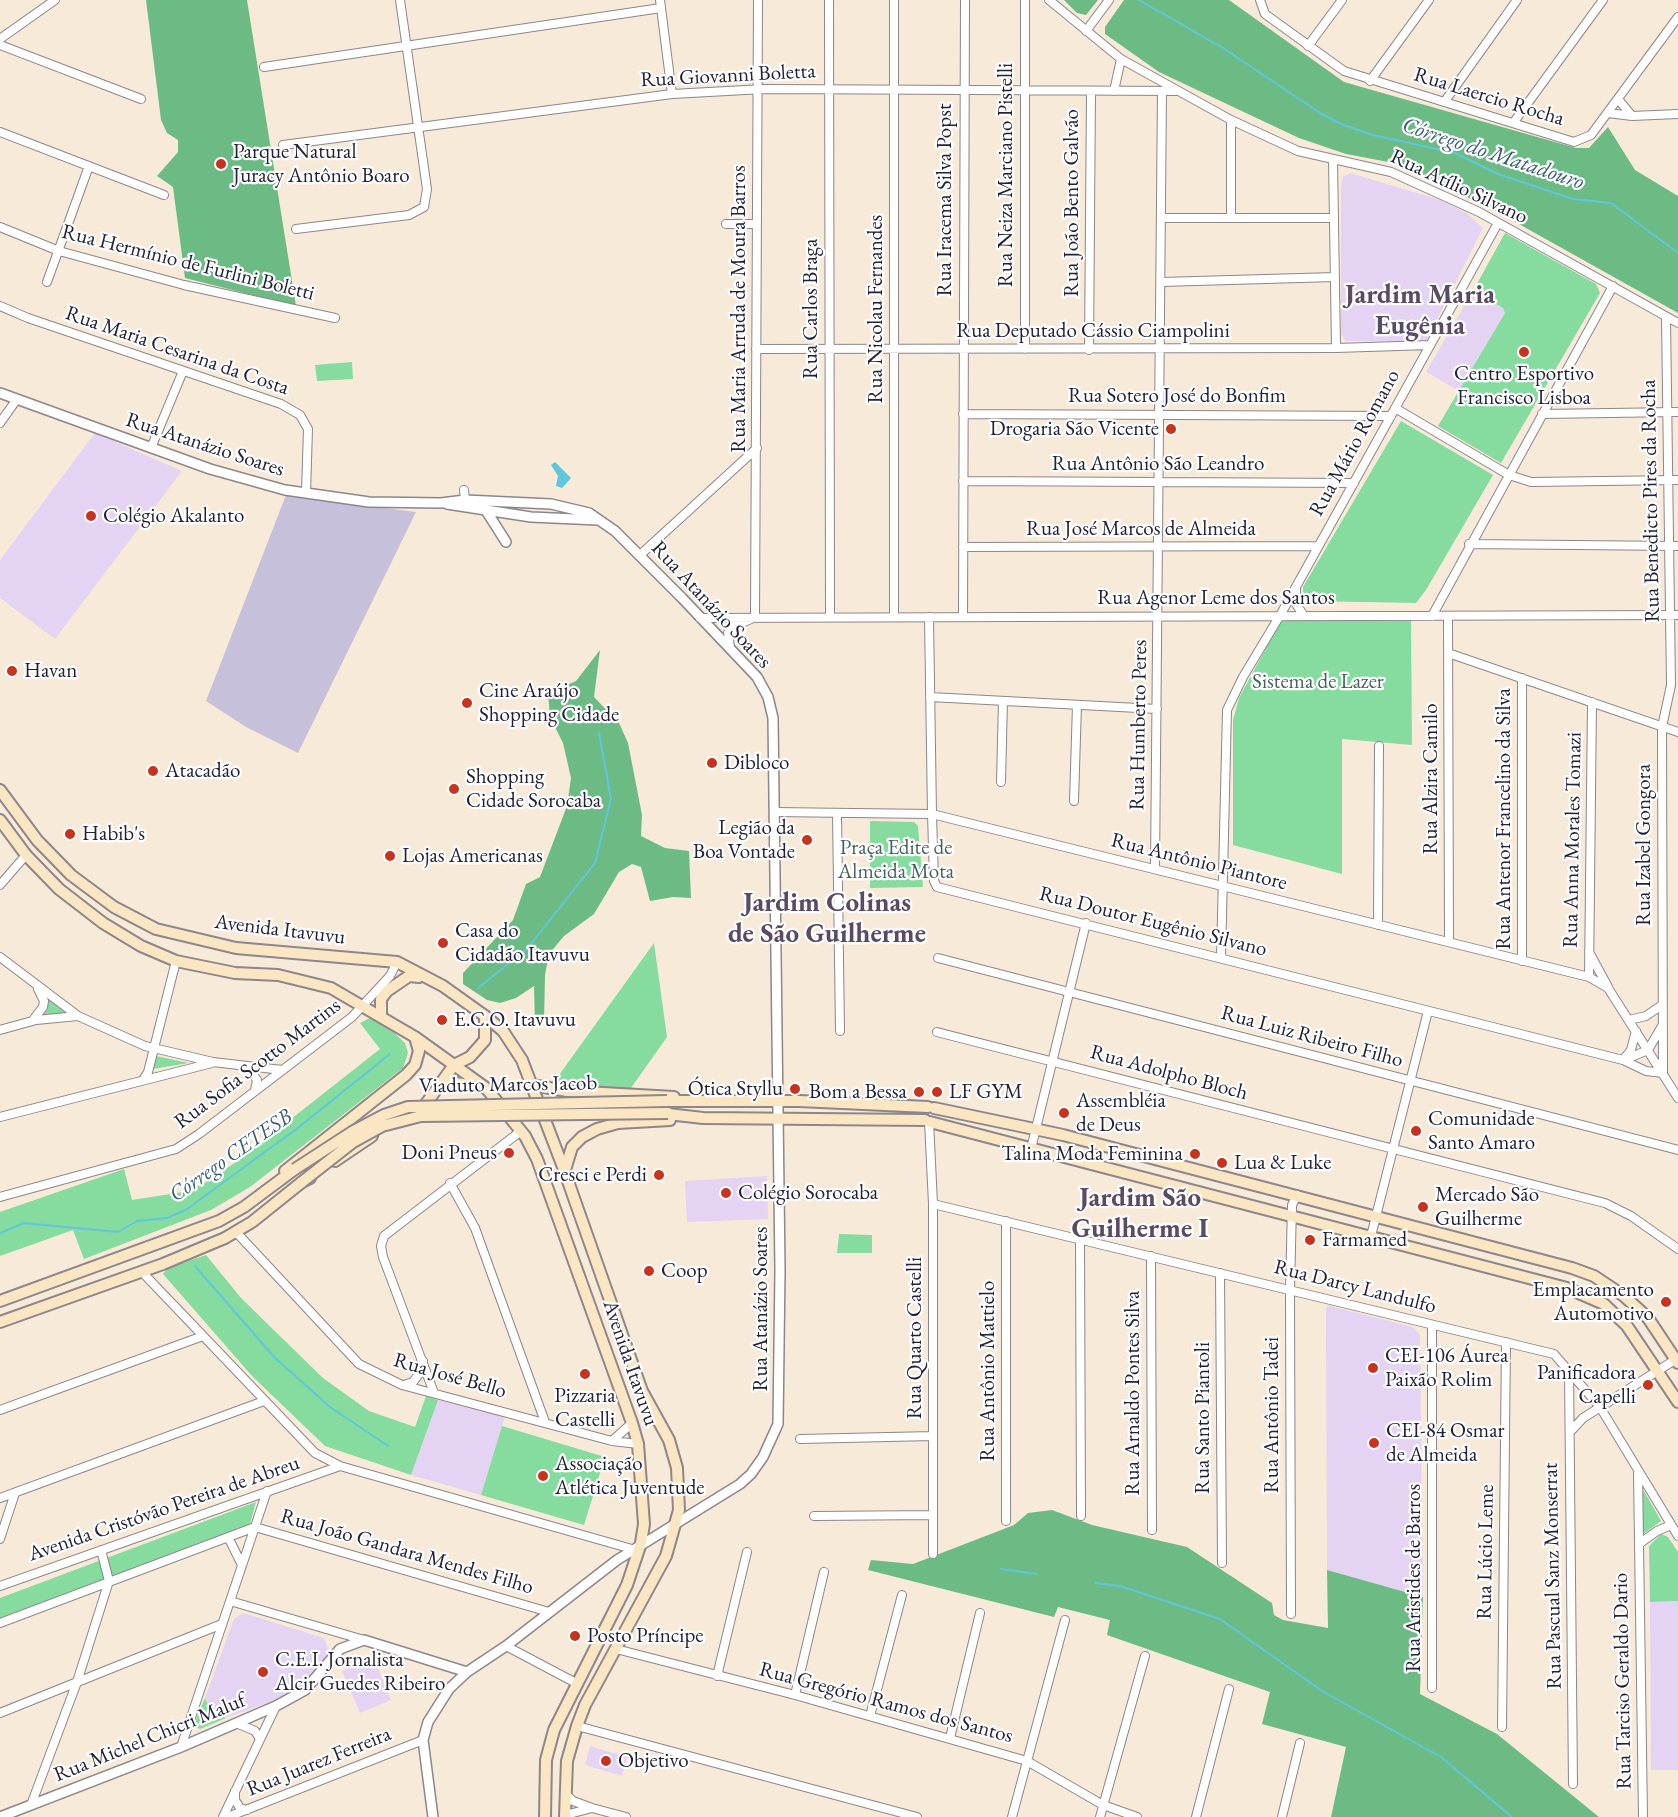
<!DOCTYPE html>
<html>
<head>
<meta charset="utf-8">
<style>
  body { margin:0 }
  canvas { display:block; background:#f8ead8 }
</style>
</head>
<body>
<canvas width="1678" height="1817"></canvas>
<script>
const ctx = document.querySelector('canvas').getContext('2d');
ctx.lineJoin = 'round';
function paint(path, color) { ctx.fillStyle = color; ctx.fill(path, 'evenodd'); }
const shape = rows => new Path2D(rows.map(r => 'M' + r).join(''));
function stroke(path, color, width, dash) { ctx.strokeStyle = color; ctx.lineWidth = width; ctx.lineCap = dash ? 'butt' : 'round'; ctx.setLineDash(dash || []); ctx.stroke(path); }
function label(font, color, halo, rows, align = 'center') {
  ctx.font = font + ' "EB Garamond",serif'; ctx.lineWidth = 4.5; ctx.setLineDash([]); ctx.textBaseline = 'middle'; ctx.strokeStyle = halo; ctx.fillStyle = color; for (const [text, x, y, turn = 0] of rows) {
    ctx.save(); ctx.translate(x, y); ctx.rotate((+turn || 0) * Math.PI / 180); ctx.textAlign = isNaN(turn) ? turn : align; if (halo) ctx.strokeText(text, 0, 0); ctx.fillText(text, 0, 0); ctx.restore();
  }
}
const built = shape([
  [1350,173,1437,199,1465,212,1483,228,1426,341,1346,341,1341,334,1341,186,1343,177],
  [1473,291,1503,308,1505,313,1459,391,1426,372],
  [95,433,182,471,55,639,0,598,0,560],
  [767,1176,768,1219,687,1222,685,1181],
  [1330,1306,1413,1327,1420,1335,1423,1597,1327,1570,1326,1308],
  [438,1400,505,1416,481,1495,411,1475],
  [1678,1601,1678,1770,1651,1770,1650,1602],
  [243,1613,324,1638,328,1649,326,1656,298,1688,275,1700,226,1718,212,1715,205,1698,234,1619],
  [374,1658,391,1700,360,1713,342,1671],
  [590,1746,627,1757,622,1776,585,1765]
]);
const industrial = shape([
  [286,495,416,512,298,753,246,727,206,701]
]);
const green = shape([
  [1505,233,1596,284,1600,293,1501,463,1438,426,1505,313,1503,308,1473,291],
  [352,362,353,379,317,381,315,365],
  [1401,421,1493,475,1426,590,1416,603,1310,601,1303,593,1303,587],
  [1287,620,1411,620,1412,745,1342,739,1342,874,1233,845,1233,720,1239,698,1277,628,1281,622],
  [870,821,914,822,918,826,923,887,870,888],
  [654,943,667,1037,631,1088,578,1087,554,1082],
  [47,998,68,1014,43,1014],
  [370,1018,389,1028,405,1043,408,1053,403,1068,250,1187,211,1210,84,1259,73,1230,0,1256,0,1212,124,1169,132,1200,183,1192,203,1184,239,1160,380,1049,360,1023],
  [156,1056,189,1063,153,1069],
  [839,1234,872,1235,872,1253,837,1253],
  [206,1255,241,1298,323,1378,369,1411,415,1427,426,1396,438,1400,411,1475,325,1446,252,1376,163,1274,168,1268],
  [502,1426,605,1457,584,1525,481,1495],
  [1644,1491,1661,1521,1642,1535,1641,1492],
  [256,1502,250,1524,0,1619,0,1598],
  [1661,1534,1668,1537,1678,1552,1678,1601,1650,1602,1649,1546],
  [205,1698,212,1715,226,1718,200,1729,193,1726]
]);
const forest = shape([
  [146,0,247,0,296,306,185,278,173,187,157,176,178,152,178,140,167,133,161,120],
  [1064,0,1098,0,1086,15,1077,13],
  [1124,0,1229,0,1344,82,1576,148,1589,148,1608,127,1635,170,1678,196,1678,313,1492,209,1399,164,1346,154,1299,138,1159,72,1105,34,1105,27],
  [600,650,594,697,619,723,628,743,642,815,641,836,665,848,689,851,691,898,673,897,650,901,641,867,632,864,619,872,594,914,564,936,549,954,545,975,544,1021,535,1024,534,986,516,998,500,1003,487,1000,463,984,463,973,513,920,526,884,540,877,567,806,571,778,563,743,550,717,548,693,576,681],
  [1052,1510,1092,1525,1187,1547,1272,1603,1274,1615,1283,1620,1328,1628,1327,1570,1423,1597,1420,1694,1497,1734,1599,1817,1331,1817,1346,1747,1262,1724,1270,1692,1107,1635,1110,1620,1058,1607,1054,1617,868,1570,871,1560,913,1564,1014,1525,1028,1513]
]);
const water = shape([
  [555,462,571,478,562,488,556,486,558,476,551,465]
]);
const stream = shape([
  [1139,0,1223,48,1320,113,1341,124,1373,135,1455,153,1498,174,1573,199,1611,203,1678,253],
  [478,988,527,949,595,863,611,799,599,733],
  [0,1233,24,1223,118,1232,137,1221,167,1218,187,1209,299,1127,390,1054],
  [195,1266,274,1357,330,1407,388,1446],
  [1001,1569,1037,1574],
  [1095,1583,1120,1586,1220,1619,1322,1691,1441,1757,1512,1817]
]);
const minor = shape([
  [660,0,672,94],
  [829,0,830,617],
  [1025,0,1025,349],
  [1049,0,1121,59,1231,120,1298,151,1391,172,1479,212,1678,323],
  [1260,0,1265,14,1344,71,1574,142,1591,135,1678,17],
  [1086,31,1109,0],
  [0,39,55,0],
  [0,45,141,99],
  [1308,46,1342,0],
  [264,67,661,8],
  [1370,81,1429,0],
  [1114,91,1121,59],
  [1618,99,1632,116],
  [1445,101,1517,0],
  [1608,113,1632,116,1678,114],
  [1231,120,1231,218],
  [1514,122,1603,0],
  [0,132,164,195],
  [283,145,672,94,764,89,1178,91],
  [1333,159,1336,348],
  [1161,218,1334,218],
  [726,224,757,224],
  [0,227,59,251,184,285,335,318],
  [296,229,409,215,424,207,427,189,400,0],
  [47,282,89,166],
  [1161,282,1335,277],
  [0,306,28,318,281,404,300,415,308,429,306,493],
  [756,349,1336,348,1430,345],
  [1089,350,1091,92],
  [1395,408,1509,475,1531,482,1678,480],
  [963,414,1391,416],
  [1542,414,1678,412],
  [0,423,17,399],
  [151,448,183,371],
  [963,481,1354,483],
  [464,490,465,500],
  [1469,544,1678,546],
  [963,547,1318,546],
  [640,555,757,448],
  [1296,588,1296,604,1304,616],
  [1432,616,1613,286],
  [1448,616,1449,942],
  [755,617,758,0],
  [894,617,894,0],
  [929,617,932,814,934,881,937,887,1461,1019,1623,1060,1646,1071,1663,1073,1662,727,1671,685,1666,317],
  [963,617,965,0],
  [700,618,1678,615],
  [730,647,728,633,732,627,751,619],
  [1448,653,1678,732],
  [1522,678,1522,961],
  [930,697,1157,709],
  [1001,782,1003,701],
  [1074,801,1077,705],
  [774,812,932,814,1589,977,1608,988,1678,1098],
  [837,813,840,1031],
  [1155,869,1162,91],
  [0,885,26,855],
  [1378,925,1379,746],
  [1589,952,1608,987],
  [0,957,78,1016,145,1046,213,1062,282,1070],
  [1221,957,1227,710,1243,677,1282,612,1498,223],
  [938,958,1678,1150],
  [1589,977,1592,702],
  [33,1020,43,1007,44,1001,38,989],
  [1629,1020,1646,1016,1662,1005],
  [0,1030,36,1020,78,1016],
  [937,1032,1605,1203,1631,1216,1678,1249],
  [1623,1060,1631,1050,1636,1031],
  [1624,1060,1648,1050,1662,1026],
  [248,1067,257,1080,255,1090],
  [143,1080,148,1072,176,961],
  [0,1117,212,1063],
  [929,1121,933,1204,933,1554],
  [1031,1149,1086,923],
  [450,1183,475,1228,545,1422],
  [0,1197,176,1149,199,1134,352,1017,390,976,397,962],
  [933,1204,1554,1354,1600,1407,1678,1536],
  [1006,1221,1006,1521],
  [236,1232,359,1364,402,1385,612,1441,638,1444],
  [1371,1236,1428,1011],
  [1080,1239,1081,1516],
  [1151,1256,1152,1530],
  [142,1272,315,1453,340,1466,632,1549],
  [1220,1273,1222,1563],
  [1569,1369,1573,1784],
  [404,1385,413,1382,419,1374,423,1361],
  [434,1393,383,1257,381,1246,384,1236,521,1131],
  [0,1410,203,1336],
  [1570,1432,1583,1418,1678,1358],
  [800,1439,933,1436],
  [612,1441,632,1423],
  [1638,1474,1643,1817],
  [0,1498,264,1401],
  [814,1516,933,1515],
  [228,1537,242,1565],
  [0,1539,15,1493],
  [1639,1544,1657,1531,1671,1525],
  [0,1586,340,1466],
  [230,1601,364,1640],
  [1291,1614,1290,1290,1292,1205,1297,1195],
  [0,1623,255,1527,549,1612],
  [506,1646,576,1683],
  [616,1649,795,1695,1027,1761,1103,1805,1137,1817],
  [717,1676,747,1552],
  [1432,1688,1432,1325],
  [795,1695,824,1572],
  [0,1713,222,1624],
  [870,1716,902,1595],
  [236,1723,255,1731,260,1739],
  [577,1726,917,1817],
  [1502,1727,1506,1342],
  [950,1738,980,1613],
  [181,1747,267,1491],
  [235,1791,235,1800,240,1808,247,1810],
  [565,1793,573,1801,592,1808,626,1817],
  [31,1805,77,1682,109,1581,101,1550],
  [565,1815,592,1808],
  [223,1817,276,1706],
  [228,1817,423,1740],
  [1012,1817,1065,1620],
  [1100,1817,1145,1656],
  [1196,1817,1229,1689],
  [1282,1817,1300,1743]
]);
const tertiary = shape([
  [0,393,210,469,285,490,369,502,441,503,465,500,551,504,589,513,615,531,682,598,757,677,768,697,773,718,780,1270,778,1424,763,1457,751,1474,740,1484,617,1560,506,1646,467,1672,449,1689,428,1722,423,1740,433,1817],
  [447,504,531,517,598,520],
  [487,512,506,542],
  [0,1817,181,1747,276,1706,305,1690,340,1649,364,1640,467,1672]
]);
const secondary = shape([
  [0,790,37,840,71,875,114,907,156,929,236,948,397,962,443,986,485,1016,503,1031,522,1060,563,1167,642,1391,669,1440,677,1468,679,1510,666,1556,585,1705,577,1726,567,1761,565,1817],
  [0,820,26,855,59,889,103,923,141,946,176,961,235,973,278,975,331,988,415,1037,486,1088,525,1136,537,1159,632,1423,638,1444,644,1524,641,1543,627,1585,554,1730,546,1760,545,1817],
  [381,1017,381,999,387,991,409,976,419,977],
  [442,1081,483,1087],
  [532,1085,567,1091,674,1097],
  [667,1101,799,1101,928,1107],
  [934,1108,1063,1135,1572,1268,1594,1276,1624,1296,1648,1318,1678,1363],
  [420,1112,454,1065,470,1057,485,1040,485,1016],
  [659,1113,703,1118,925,1120],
  [930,1122,1567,1288,1604,1304,1627,1326,1678,1402],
  [335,1161,372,1136],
  [565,1170,572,1147,582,1137,597,1129,618,1123,670,1120],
  [285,1171,406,1075,415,1065,419,1051,415,1037],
  [0,1301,219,1221,244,1207,295,1169],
  [0,1322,163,1264,225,1238,252,1222,302,1182,310,1178]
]);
const secondaryBridge = shape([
  [295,1169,352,1132,384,1115,408,1107,667,1101],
  [302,1182,353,1142,382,1126,421,1116,668,1113]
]);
const markers = [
  [221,164,6,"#c8321e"],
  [1524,352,6,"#c8321e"],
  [1171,429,6,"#c8321e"],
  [91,516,6,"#c8321e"],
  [12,671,6,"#c8321e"],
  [467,703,6,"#c8321e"],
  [712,763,6,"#c8321e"],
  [153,771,6,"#c8321e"],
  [454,789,6,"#c8321e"],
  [70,834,6,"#c8321e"],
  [807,840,6,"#c8321e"],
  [390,856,6,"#c8321e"],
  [443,943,6,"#c8321e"],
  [442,1020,6,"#c8321e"],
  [795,1089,6,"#c8321e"],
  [919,1092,6,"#c8321e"],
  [937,1092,6,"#c8321e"],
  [1064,1113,6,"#c8321e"],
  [1416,1131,6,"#c8321e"],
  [509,1153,6,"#c8321e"],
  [1195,1154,6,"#c8321e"],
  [1222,1163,6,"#c8321e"],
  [659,1175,6,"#c8321e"],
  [726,1193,6,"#c8321e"],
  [1423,1207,6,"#c8321e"],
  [1310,1240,6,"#c8321e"],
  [649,1271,6,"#c8321e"],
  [1666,1302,6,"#c8321e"],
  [1373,1368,6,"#c8321e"],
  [585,1374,6,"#c8321e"],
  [1648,1385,6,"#c8321e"],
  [1374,1443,6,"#c8321e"],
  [543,1476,6,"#c8321e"],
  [575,1636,6,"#c8321e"],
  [263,1672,6,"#c8321e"],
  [606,1761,6,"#c8321e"]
];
const streetNames = [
  ["Rua Giovanni Boletta",728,76,-3],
  ["Rua Laercio Rocha",1489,97,17],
  ["Rua Neiza Marciano Pistelli",1006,175,-90],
  ["Rua Atílio Silvano",1459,187,25],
  ["Rua Iracema Silva Popst",945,200,-90],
  ["Rua João Bento Galvão",1072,203,-90],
  ["Rua Hermínio de Furlini Boletti",188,263,14],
  ["Rua Maria Arruda de Moura Barros",739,309,-90],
  ["Rua Carlos Braga",811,309,-90],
  ["Rua Nicolau Fernandes",876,309,-90],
  ["Rua Deputado Cássio Ciampolini",1093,331],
  ["Rua Maria Cesarina da Costa",177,351,19],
  ["Rua Sotero José do Bonfim",1177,396],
  ["Rua Mário Romano",1355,443,-61],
  ["Rua Atanázio Soares",205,445,18],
  ["Rua Antônio São Leandro",1158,464],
  ["Rua Benedicto Pires da Rocha",1651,501,-91],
  ["Rua José Marcos de Almeida",1141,529],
  ["Rua Agenor Leme dos Santos",1216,598],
  ["Rua Atanázio Soares",711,605,47],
  ["Rua Humberto Peres",1139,725,-89],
  ["Rua Alzira Camilo",1431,779,-90],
  ["Rua Antenor Francelino da Silva",1504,819,-90],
  ["Rua Anna Morales Tomazi",1573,840,-89],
  ["Rua Izabel Gongora",1644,845,-90],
  ["Rua Antônio Piantore",1199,862,14],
  ["Rua Doutor Eugênio Silvano",1153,922,14],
  ["Avenida Itavuvu",280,930,7],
  ["Rua Luiz Ribeiro Filho",1312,1037,15],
  ["Rua Sofia Scotto Martins",258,1064,-37],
  ["Rua Adolpho Bloch",1169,1073,15],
  ["Viaduto Marcos Jacob",508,1085,-1],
  ["Rua Darcy Landulfo",1355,1287,14],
  ["Rua Atanázio Soares",761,1309,-90],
  ["Rua Quarto Castelli",915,1338,-90],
  ["Avenida Itavuvu",630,1363,71],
  ["Rua Antônio Mattielo",988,1371,-90],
  ["Rua José Bello",450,1376,16],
  ["Rua Arnaldo Pontes Silva",1133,1393,-90],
  ["Rua Antônio Tadei",1272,1415,-90],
  ["Rua Santo Piantoli",1203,1418,-90],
  ["Avenida Cristóvão Pereira de Abreu",164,1509,-19],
  ["Rua João Gandara Mendes Filho",407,1552,16],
  ["Rua Lúcio Leme",1486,1552,-89],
  ["Rua Pascual Sanz Monserrat",1553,1576,-91],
  ["Rua Aristides de Barros",1414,1578,-90],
  ["Rua Tarciso Geraldo Dario",1623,1681,-91],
  ["Rua Gregório Ramos dos Santos",886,1703,15],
  ["Rua Michel Chicri Maluf",150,1738,-22],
  ["Rua Juarez Ferreira",319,1762,-22]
];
const poiNames = [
  ["Parque Natural",233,152],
  ["Juracy Antônio Boaro",233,176],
  ["Centro Esportivo",1524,374,"center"],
  ["Francisco Lisboa",1524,398,"center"],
  ["Drogaria São Vicente",1159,429,"right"],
  ["Colégio Akalanto",103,516],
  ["Havan",24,671],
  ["Cine Araújo",479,691],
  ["Shopping Cidade",479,715],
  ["Dibloco",724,763],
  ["Atacadão",165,771],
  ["Shopping",466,777],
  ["Cidade Sorocaba",466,801],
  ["Legião da",795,828,"right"],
  ["Boa Vontade",795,852,"right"],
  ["Habib's",82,834],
  ["Lojas Americanas",402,856],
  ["Casa do",455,931],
  ["Cidadão Itavuvu",455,955],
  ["E.C.O. Itavuvu",454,1020],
  ["Ótica Styllu",783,1089,"right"],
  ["Bom a Bessa",907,1092,"right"],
  ["LF GYM",949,1092],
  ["Assembléia",1076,1101],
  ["de Deus",1076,1125],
  ["Comunidade",1428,1119],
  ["Santo Amaro",1428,1143],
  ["Doni Pneus",497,1153,"right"],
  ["Talina Moda Feminina",1183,1154,"right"],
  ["Lua & Luke",1234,1163],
  ["Cresci e Perdi",647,1175,"right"],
  ["Colégio Sorocaba",738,1193],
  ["Mercado São",1435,1195],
  ["Guilherme",1435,1219],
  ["Farmamed",1322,1240],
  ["Coop",661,1271],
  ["Emplacamento",1654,1290,"right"],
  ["Automotivo",1654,1314,"right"],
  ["CEI-106 Áurea",1385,1356],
  ["Paixão Rolim",1385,1380],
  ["Panificadora",1636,1373,"right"],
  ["Capelli",1636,1397,"right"],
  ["Pizzaria",585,1396,"center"],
  ["Castelli",585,1420,"center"],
  ["CEI-84 Osmar",1386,1431],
  ["de Almeida",1386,1455],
  ["Associação",555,1464],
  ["Atlética Juventude",555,1488],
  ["Posto Príncipe",587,1636],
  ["C.E.I. Jornalista",275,1660],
  ["Alcir Guedes Ribeiro",275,1684],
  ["Objetivo",618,1761]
];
const parkNames = [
  ["Sistema de Lazer",1318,682],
  ["Praça Edite de",896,848],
  ["Almeida Mota",896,872]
];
const waterNames = [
  ["Córrego do Matadouro",1493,154,18],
  ["Córrego CETESB",231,1156,-35]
];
const districtNames = [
  ["Jardim Maria",1420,296],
  ["Eugênia",1420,327],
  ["Jardim Colinas",827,904],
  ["de São Guilherme",827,935],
  ["Jardim São",1140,1199],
  ["Guilherme I",1140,1230]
];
paint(built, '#e4d3f2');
paint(industrial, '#c6c0da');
paint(green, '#86db9e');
paint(forest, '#6cbb85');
paint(water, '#5fc7dc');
stroke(stream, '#5fc7dc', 2);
stroke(minor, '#8d868a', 10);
stroke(tertiary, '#8d868a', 12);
stroke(secondary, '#8d868a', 14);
stroke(minor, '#fff', 8);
stroke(tertiary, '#fff', 9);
stroke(secondary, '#fbe6c4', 10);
stroke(secondaryBridge, '#8d868a', 14, []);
stroke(secondaryBridge, '#fbe6c4', 10);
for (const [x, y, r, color] of markers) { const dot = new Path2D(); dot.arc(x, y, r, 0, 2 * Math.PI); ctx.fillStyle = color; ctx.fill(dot); stroke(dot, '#fff', 2); }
label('21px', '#22223b', '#fff', streetNames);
label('21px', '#22223b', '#fff', poiNames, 'left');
label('21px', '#45635e', '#fff', parkNames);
label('italic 22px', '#375c73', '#fff', waterNames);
label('bold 27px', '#5a4b65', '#fff', districtNames);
</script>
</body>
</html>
